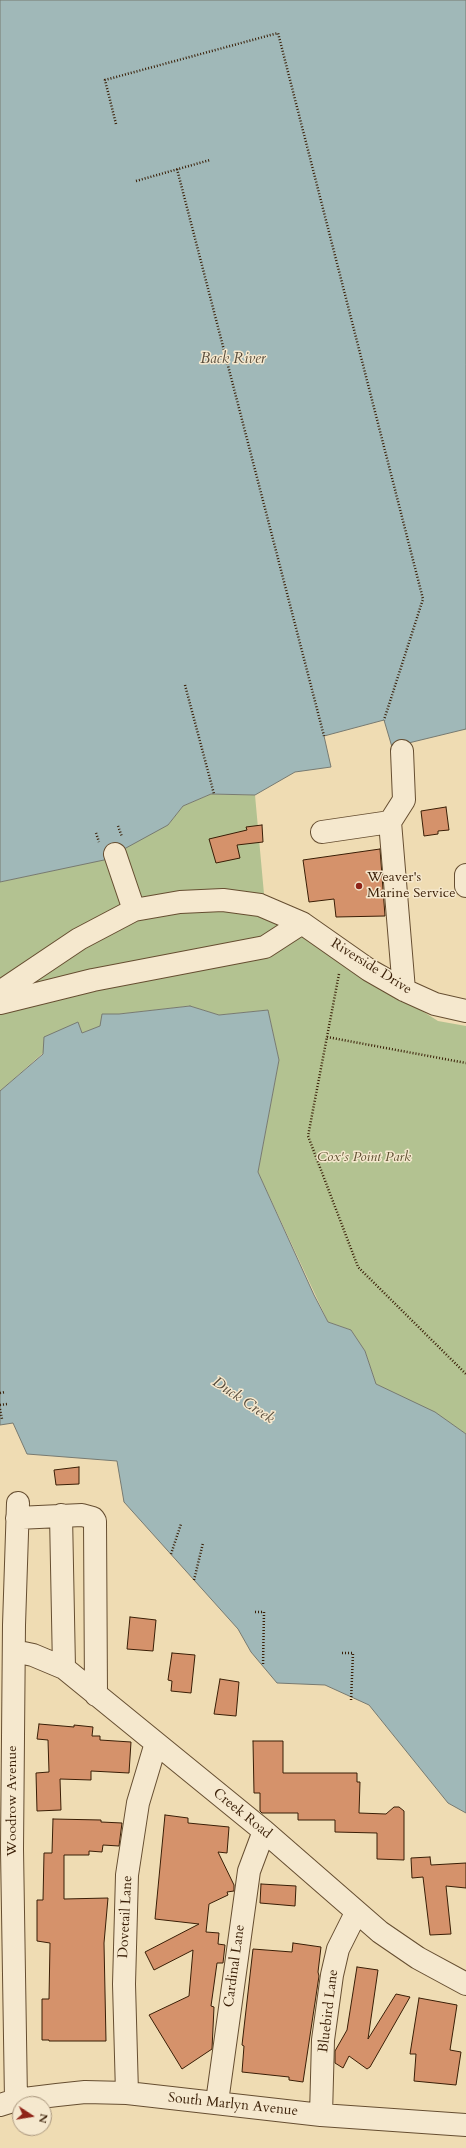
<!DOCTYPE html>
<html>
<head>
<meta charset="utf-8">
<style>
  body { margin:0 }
  #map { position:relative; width:466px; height:2148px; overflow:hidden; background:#efdcb3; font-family:Cardo,serif }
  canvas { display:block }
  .north { position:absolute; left:12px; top:2096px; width:40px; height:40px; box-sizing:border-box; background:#f5e8ce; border:1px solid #aa977e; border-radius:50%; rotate:102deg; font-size:11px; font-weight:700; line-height:16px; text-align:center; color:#391e06 }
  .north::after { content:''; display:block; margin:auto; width:14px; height:18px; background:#8f2418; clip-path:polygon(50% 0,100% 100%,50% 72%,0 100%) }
</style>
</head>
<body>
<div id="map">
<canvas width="466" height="2148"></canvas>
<div class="north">N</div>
</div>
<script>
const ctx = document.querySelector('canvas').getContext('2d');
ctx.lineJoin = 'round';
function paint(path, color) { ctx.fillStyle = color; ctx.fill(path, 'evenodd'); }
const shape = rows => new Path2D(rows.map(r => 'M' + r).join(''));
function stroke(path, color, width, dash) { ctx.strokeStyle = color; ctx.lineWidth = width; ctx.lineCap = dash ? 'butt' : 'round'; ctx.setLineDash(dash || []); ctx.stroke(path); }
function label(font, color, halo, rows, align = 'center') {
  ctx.font = font + ' Cardo,serif'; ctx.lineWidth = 3; ctx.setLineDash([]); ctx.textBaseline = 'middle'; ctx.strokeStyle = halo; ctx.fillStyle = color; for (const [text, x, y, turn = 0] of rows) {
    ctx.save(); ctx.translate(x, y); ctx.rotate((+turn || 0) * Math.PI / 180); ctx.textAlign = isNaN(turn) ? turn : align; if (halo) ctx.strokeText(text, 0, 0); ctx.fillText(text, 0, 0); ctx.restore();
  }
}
const green = shape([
  [211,794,255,795,264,894,284,904,325,949,438,1021,466,1026,466,1434,443,1418,376,1384,365,1351,351,1330,328,1322,258,1172,279,1060,268,1010,219,1015,190,1006,119,1014,102,1014,101,1026,82,1033,78,1022,0,1091,0,882,56,870,168,825,183,806]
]);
const water = shape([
  [0,0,466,0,466,729,392,747,384,720,324,736,331,767,295,772,255,795,211,794,183,806,168,825,104,860,0,882,0,0],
  [190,1006,219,1015,268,1010,279,1060,258,1172,314,1295,328,1322,351,1330,365,1351,376,1384,435,1412,466,1434,466,1813,448,1803,369,1705,325,1685,277,1683,251,1652,238,1629,124,1502,117,1461,27,1454,13,1423,0,1425,0,1091,43,1054,44,1037,78,1022,82,1033,100,1026,102,1014,119,1014,190,1006]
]);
const building = shape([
  [446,807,449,830,438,831,438,834,424,836,421,811,446,807],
  [262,825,263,842,237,845,240,858,216,863,209,839,247,830,246,827,262,825],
  [380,849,385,916,336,917,334,899,309,902,303,860,380,849],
  [79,1467,79,1484,56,1485,54,1470,79,1467],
  [130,1617,156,1620,153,1651,127,1649,130,1617],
  [172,1653,195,1655,191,1693,171,1691,172,1681,168,1680,172,1653],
  [220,1679,239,1682,236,1716,214,1714,220,1679],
  [39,1724,74,1727,74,1725,93,1727,92,1736,100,1736,100,1740,131,1742,129,1773,91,1771,91,1780,60,1779,61,1810,37,1811,36,1773,49,1772,48,1740,37,1739,39,1724],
  [253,1741,283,1741,283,1773,357,1773,357,1782,360,1782,359,1813,386,1814,394,1807,399,1807,404,1811,404,1860,377,1859,377,1833,335,1832,335,1820,298,1820,298,1813,262,1813,260,1811,260,1793,254,1793,253,1741],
  [165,1815,188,1818,188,1823,229,1827,227,1853,218,1852,234,1885,234,1891,227,1892,228,1895,209,1904,206,1932,219,1933,218,1944,225,1945,223,1963,217,1963,211,2006,214,2007,212,2049,182,2069,149,2015,189,1996,193,1950,154,1970,145,1952,199,1924,155,1919,165,1815],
  [53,1819,101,1820,101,1822,122,1823,119,1846,103,1845,102,1852,89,1851,89,1855,64,1855,64,1899,108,1898,104,1943,106,2041,49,2041,49,2040,42,2040,42,1999,49,1999,50,1943,37,1941,37,1900,43,1900,44,1853,52,1853,53,1819],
  [430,1857,431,1865,466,1863,466,1888,446,1886,451,1934,430,1935,423,1877,412,1878,411,1858,430,1857],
  [261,1884,296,1886,295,1906,260,1903,261,1884],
  [293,1943,321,1947,318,1972,319,1976,303,2082,289,2080,289,2077,242,2072,244,2046,242,2045,253,1949,292,1952,293,1943],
  [357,1967,378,1970,368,2039,396,1994,410,1997,370,2067,367,2069,349,2056,343,2068,335,2063,335,2051,347,2030,357,1967],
  [419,1998,457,2005,450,2050,461,2052,456,2085,414,2081,416,2054,410,2054,419,1998]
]);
const path = shape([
  [116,124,105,80,278,33,423,599,384,720],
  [177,169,324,736],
  [136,181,210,160],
  [185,685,214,794],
  [118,826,122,837],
  [96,833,99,842],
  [339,974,308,1136,358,1267,466,1374],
  [327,1037,466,1063],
  [0,1393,5,1392],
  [0,1405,7,1404],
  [0,1409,2,1419],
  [171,1554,181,1524],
  [194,1580,203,1543],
  [255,1612,264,1612,263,1666],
  [342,1653,353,1653,351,1701]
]);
const minor = shape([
  [390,822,404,800,402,751],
  [322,832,390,822,404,990],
  [115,854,134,910],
  [466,875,466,886],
  [0,992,79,939,134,910,180,902,223,900,260,905,302,923,369,970,404,990,435,1004,466,1011],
  [0,1003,93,980,265,947,302,923],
  [61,1515,64,1668],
  [17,1518,82,1515,93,1518,95,1521,96,1695],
  [14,1651,33,1655,64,1668,264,1831,380,1932,418,1958,466,1984],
  [127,2093,124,1984,127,1875,138,1803,156,1743],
  [16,2100,12,1849,14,1625,18,1503],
  [217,2102,249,1871,264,1831],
  [0,2105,16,2100,57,2095,85,2092,127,2093,321,2115,466,2125],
  [321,2115,323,2040,332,1975,338,1949,356,1913]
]);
const markers = [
  [359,886,4,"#8f2418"]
];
const poiNames = [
  ["Weaver's",367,878],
  ["Marine Service",367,894]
];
const streetNames = [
  ["Riverside Drive",371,967,32],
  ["Woodrow Avenue",13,1801,-90],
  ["Creek Road",242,1814,39],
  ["Dovetail Lane",126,1917,-87],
  ["Cardinal Lane",235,1966,-82],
  ["Bluebird Lane",329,2011,-83],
  ["South Marlyn Avenue",233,2105,6]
];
const parkNames = [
  ["Cox's Point Park",364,1158]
];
const waterNames = [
  ["Back River",233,360],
  ["Duck Creek",243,1401,34]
];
paint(green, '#b3c291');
paint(water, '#a0b8b8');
stroke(water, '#777a71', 1);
paint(building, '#d5926b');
stroke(building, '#391e06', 1);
stroke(minor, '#664e31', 24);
stroke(path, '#391e06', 2.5, [1, 2]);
stroke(minor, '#f5e8ce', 22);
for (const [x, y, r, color] of markers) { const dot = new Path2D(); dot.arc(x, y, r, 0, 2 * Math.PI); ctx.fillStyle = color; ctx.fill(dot); stroke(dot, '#f5e8ce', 1.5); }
label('14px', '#391e06', '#f5e8ce', poiNames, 'left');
label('14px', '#391e06', '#f5e8ce', streetNames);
label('italic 14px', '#5e4f30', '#f5e8ce', parkNames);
label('italic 15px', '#584c3b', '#f5e8ce', waterNames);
</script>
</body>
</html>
